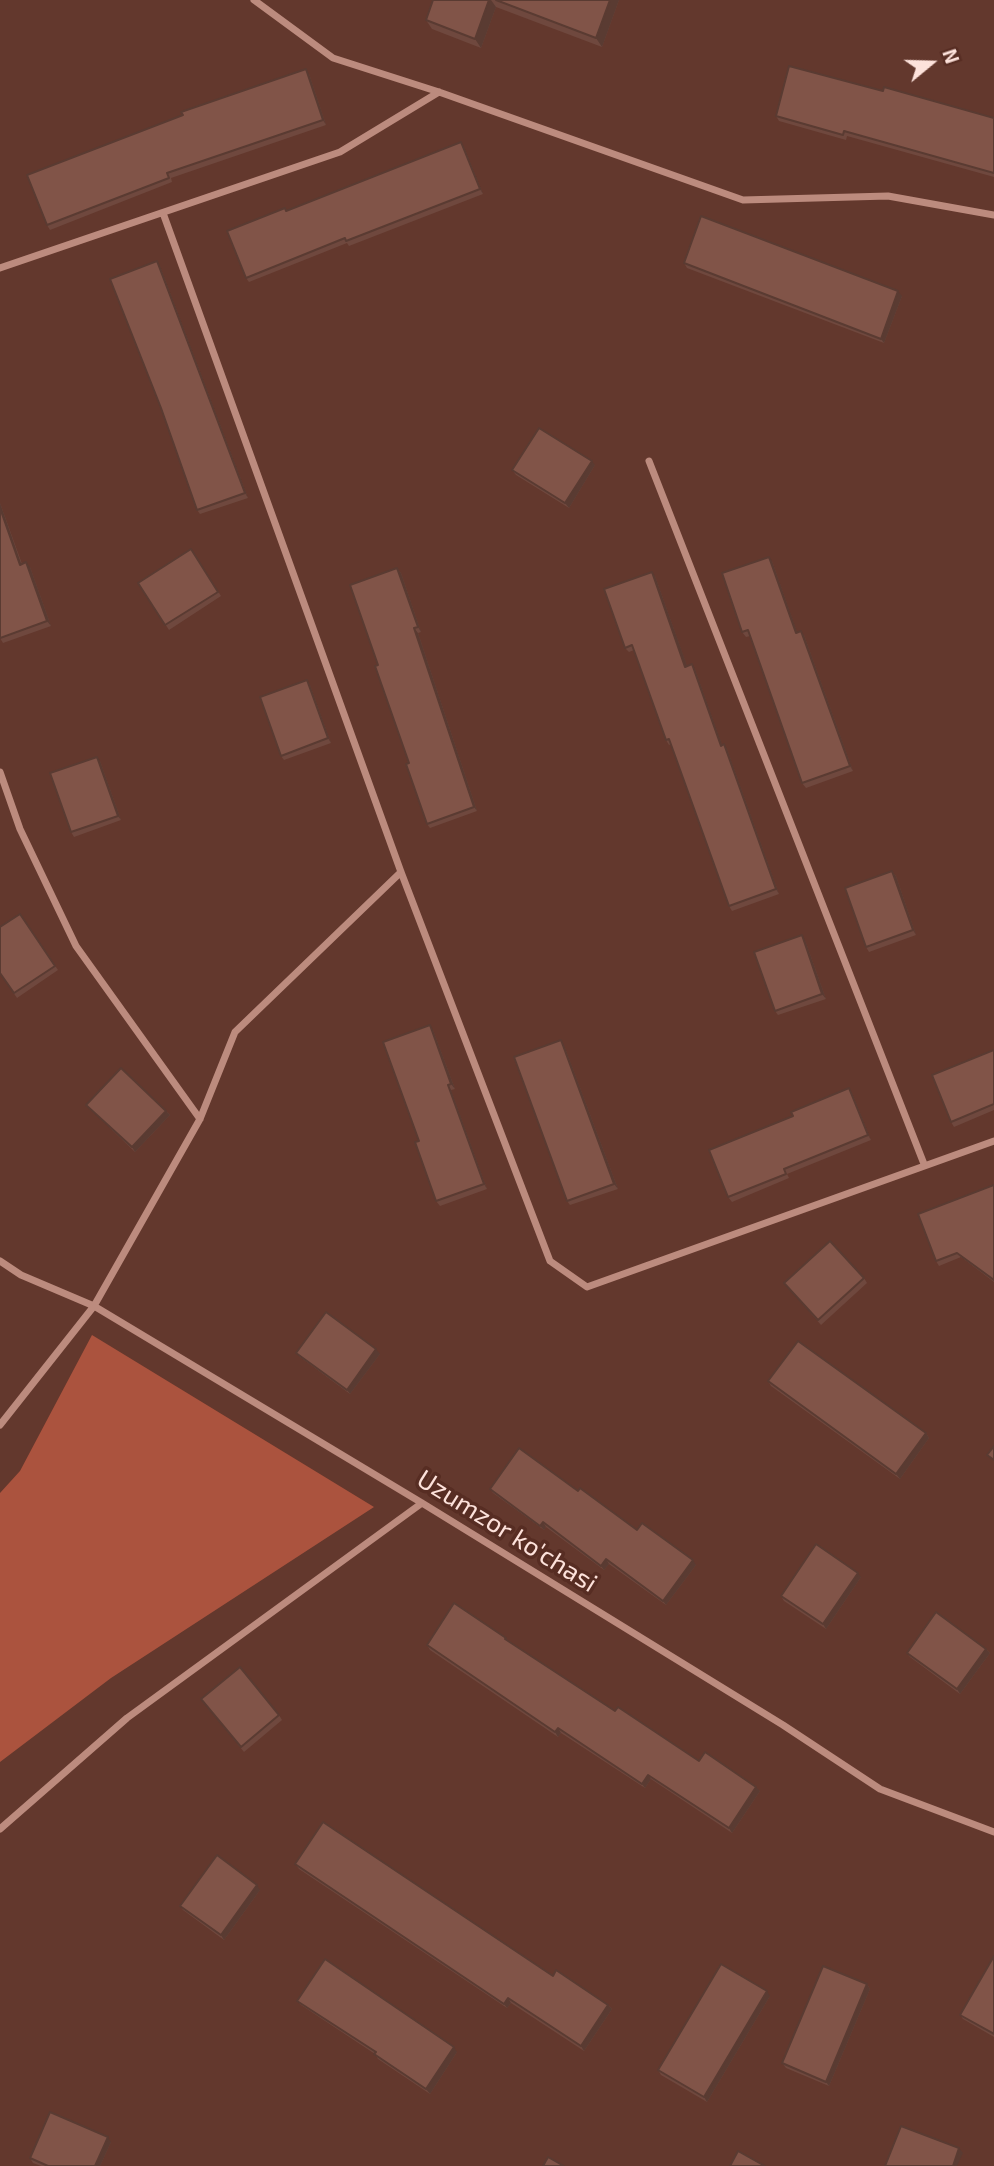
<!DOCTYPE html>
<html>
<head>
<meta charset="utf-8">
<style>
  body { margin:0 }
  #map { position:relative; width:994px; height:2166px; overflow:hidden; background:#63382d; font-family:"Exo 2",sans-serif }
  canvas { display:block }
  .north { position:absolute; left:896px; top:28px; width:70px; height:70px; -webkit-text-stroke:5px #572d23; paint-order:stroke; rotate:71deg; font-size:19px; font-weight:700; line-height:28px; text-align:center; color:#fde2db }
  .north::after { content:''; display:block; margin:auto; width:24px; height:32px; background:#fde2db; clip-path:polygon(50% 0,100% 100%,50% 72%,0 100%) }
</style>
</head>
<body>
<div id="map">
<canvas width="994" height="2166"></canvas>
<div class="north">N</div>
</div>
<script>
const ctx = document.querySelector('canvas').getContext('2d');
ctx.lineJoin = 'round';
function paint(path, color) { ctx.fillStyle = color; ctx.fill(path, 'evenodd'); }
const shape = rows => new Path2D(rows.map(r => 'M' + r).join(''));
function stroke(path, color, width, dash) { ctx.strokeStyle = color; ctx.lineWidth = width; ctx.lineCap = dash ? 'butt' : 'round'; ctx.setLineDash(dash || []); ctx.stroke(path); }
function label(font, color, halo, rows, align = 'center') {
  ctx.font = font + ' "Exo 2",sans-serif'; ctx.lineWidth = 7; ctx.setLineDash([]); ctx.textBaseline = 'middle'; ctx.strokeStyle = halo; ctx.fillStyle = color; for (const [text, x, y, turn = 0] of rows) {
    ctx.save(); ctx.translate(x, y); ctx.rotate((+turn || 0) * Math.PI / 180); ctx.textAlign = isNaN(turn) ? turn : align; if (halo) ctx.strokeText(text, 0, 0); ctx.fillText(text, 0, 0); ctx.restore();
  }
}
const green = shape([
  [92,1335,374,1507,111,1678,0,1762,0,1493,20,1471]
]);
const minor = shape([
  [254,0,333,58,439,92,743,200,888,196,994,215],
  [163,213,401,872,550,1261,587,1287,994,1141],
  [0,268,340,152,439,92],
  [649,461,924,1164],
  [0,772,20,829,76,946,200,1119],
  [0,1261,21,1275,94,1306,422,1503,783,1725,880,1789,994,1832],
  [0,1425,94,1306,200,1119,235,1032,401,872],
  [0,1829,127,1718,422,1503]
]);
const wall = shape([
  [433,0,619,0,602,47,496,7,481,48,432,29,426,20],
  [309,74,326,125,171,178,172,182,50,230,47,225],
  [883,91,994,118,994,177,847,136,846,140,779,121,776,116],
  [464,147,483,194,349,246,347,243,249,282,246,278,285,208,287,211],
  [684,263,902,296,884,343,687,268],
  [160,266,248,498,200,514,197,510],
  [595,465,569,508,516,475,512,470],
  [0,503,22,564,30,567,51,626,3,643,0,638],
  [191,549,221,596,169,630,138,583],
  [772,561,797,632,804,635,853,771,806,788,802,783,750,636,746,637,742,632],
  [397,568,401,573,421,632,418,633,477,811,430,828,427,824,378,665],
  [655,576,687,666,695,669,722,745,727,749,779,894,732,911,729,906,671,744,669,745,666,740,634,650,629,652,625,648],
  [307,680,310,685,331,743,284,760,281,756],
  [100,761,121,820,74,837,71,832],
  [892,871,896,876,916,935,869,952,866,947],
  [20,914,58,970,17,998,0,973],
  [805,940,826,999,778,1015,775,1011],
  [433,1030,455,1089,451,1090,487,1189,440,1206,436,1201,419,1141],
  [564,1045,618,1189,570,1205,567,1201],
  [994,1050,994,1110,954,1127,951,1122],
  [852,1093,871,1140,787,1174,789,1178,732,1202,728,1197],
  [86,1105,166,1111,170,1115,135,1152,90,1109],
  [994,1185,994,1282,961,1257,939,1266,936,1261],
  [864,1278,867,1283,821,1325,784,1283],
  [296,1353,380,1354,350,1394,300,1357],
  [768,1381,926,1433,929,1438,900,1479,771,1386],
  [490,1489,578,1491,637,1530,696,1565,666,1605,609,1564,604,1570,546,1527,544,1530,493,1493],
  [861,1577,826,1629,784,1601,781,1596],
  [506,1638,509,1642,615,1711,699,1761,760,1791,732,1833,651,1779,645,1788,561,1733,558,1737,430,1650,427,1645],
  [986,1649,990,1653,960,1694,910,1657,907,1653],
  [204,1703,279,1715,282,1720,244,1752],
  [295,1864,553,1976,608,2005,612,2009,584,2051,511,2003,507,2008,299,1869],
  [260,1890,224,1940,183,1910,180,1906],
  [994,1956,994,2037,963,2019,960,2015],
  [867,1984,870,1989,829,2086,786,2068,782,2063],
  [770,1996,707,2102,661,2075,658,2070],
  [297,2001,457,2052,430,2094,378,2059,375,2054,301,2005],
  [111,2142,100,2166,41,2166,33,2163,30,2158]
]);
const shadedWall = shape([
  [489,0,491,0,496,7,481,48,475,39],
  [610,0,619,0,602,47,596,38],
  [306,69,309,74,326,125,323,120],
  [461,142,464,147,483,194,480,189],
  [157,261,160,266,248,498,245,493],
  [898,291,902,296,884,343,881,339],
  [592,461,595,465,569,508,565,503],
  [0,503,23,569,20,565,0,508],
  [769,557,772,561,799,637,796,633],
  [26,562,30,567,51,626,47,621],
  [397,568,401,573,421,632,418,627],
  [652,572,655,576,689,671,685,667],
  [414,628,418,633,477,811,474,807],
  [801,631,804,635,853,771,850,766],
  [692,664,695,669,724,750,721,746],
  [307,680,310,685,331,743,328,738],
  [724,744,727,749,779,894,776,889],
  [97,757,100,761,121,820,118,816],
  [892,871,896,876,916,935,913,930],
  [802,935,805,940,826,999,822,994],
  [430,1025,433,1030,455,1089,451,1084],
  [561,1040,564,1045,618,1189,614,1184],
  [448,1085,451,1090,487,1189,484,1184],
  [849,1088,852,1093,871,1140,868,1135],
  [166,1111,170,1115,135,1152,132,1147],
  [376,1349,380,1354,350,1394,347,1390],
  [926,1433,929,1438,900,1479,896,1474],
  [543,1522,546,1527,544,1530,540,1526],
  [606,1559,609,1564,604,1570,601,1566],
  [693,1560,696,1565,666,1605,663,1601],
  [858,1573,861,1577,826,1629,823,1624],
  [986,1649,990,1653,960,1694,957,1689],
  [558,1728,561,1733,558,1737,555,1732],
  [648,1775,651,1779,645,1788,642,1784],
  [756,1787,760,1791,732,1833,729,1828],
  [257,1885,260,1890,224,1940,221,1935],
  [867,1984,870,1989,829,2086,826,2082],
  [767,1991,770,1996,707,2102,704,2097],
  [508,1998,511,2003,507,2008,504,2004],
  [608,2005,612,2009,584,2051,581,2046],
  [454,2047,457,2052,430,2094,426,2089],
  [108,2137,111,2142,100,2166,95,2166],
  [959,2148,963,2153,957,2166,953,2166]
]);
const building = shape([
  [433,0,489,0,475,39,426,20,433,0],
  [496,0,610,0,596,38,496,0],
  [789,66,883,91,884,87,994,118,994,173,844,131,843,135,776,116,789,66],
  [306,69,323,120,167,173,169,178,47,225,27,175,183,115,181,112,306,69],
  [461,142,480,189,346,241,345,238,246,278,227,231,285,208,286,211,461,142],
  [701,216,898,291,881,339,684,263,701,216],
  [157,261,245,493,197,510,161,408,110,279,157,261],
  [539,428,592,461,565,503,512,470,539,428],
  [0,508,20,565,26,562,47,621,0,638,0,508],
  [191,549,218,592,165,625,138,583,191,549],
  [769,557,796,633,801,631,850,766,802,783,748,630,742,632,722,573,769,557],
  [397,568,418,627,414,628,474,807,427,824,406,764,409,763,375,666,378,665,350,585,397,568],
  [652,572,685,667,692,664,721,746,724,744,776,889,729,906,669,739,666,740,632,645,625,648,604,589,652,572],
  [307,680,328,738,281,756,260,697,307,680],
  [97,757,118,816,71,832,50,773,97,757],
  [892,871,913,930,866,947,845,888,892,871],
  [20,914,55,966,14,993,0,973,0,927,20,914],
  [802,935,822,994,775,1011,754,952,802,935],
  [430,1025,451,1084,448,1085,484,1184,436,1201,415,1142,419,1141,383,1042,430,1025],
  [561,1040,614,1184,567,1201,514,1057,561,1040],
  [994,1050,994,1104,951,1122,932,1075,994,1050],
  [121,1068,166,1111,132,1147,86,1105,121,1068],
  [849,1088,868,1135,784,1169,786,1174,728,1197,709,1150,793,1116,791,1112,849,1088],
  [994,1185,994,1280,957,1253,936,1261,918,1214,994,1185],
  [830,1241,864,1278,818,1320,784,1283,830,1241],
  [326,1312,376,1349,347,1390,296,1353,326,1312],
  [798,1341,926,1433,896,1474,768,1381,798,1341],
  [994,1446,994,1460,987,1455,994,1446],
  [519,1448,578,1491,580,1488,637,1530,642,1523,693,1560,663,1601,606,1559,601,1566,543,1522,540,1526,490,1489,519,1448],
  [816,1544,858,1573,823,1624,781,1596,816,1544],
  [454,1603,506,1638,505,1639,615,1711,618,1707,699,1761,705,1752,756,1787,729,1828,648,1775,642,1784,558,1728,555,1732,427,1645,454,1603],
  [936,1612,986,1649,957,1689,907,1653,936,1612],
  [240,1667,279,1715,241,1747,201,1699,240,1667],
  [323,1822,553,1976,556,1970,608,2005,581,2046,508,1998,504,2004,295,1864,323,1822],
  [217,1855,257,1885,221,1935,180,1906,217,1855],
  [994,1956,994,2034,960,2015,994,1956],
  [325,1959,454,2047,426,2089,374,2054,376,2052,297,2001,325,1959],
  [721,1964,767,1991,704,2097,658,2070,721,1964],
  [823,1966,867,1984,826,2082,782,2063,823,1966],
  [50,2112,108,2137,95,2166,48,2166,30,2158,50,2112],
  [901,2126,959,2148,953,2166,885,2166,901,2126],
  [738,2151,765,2166,730,2166,738,2151],
  [548,2157,564,2166,543,2166,548,2157]
]);
const streetNames = [
  ["Uzumzor ko'chasi",507,1531,32]
];
paint(green, '#ab533e');
stroke(minor, '#bc8b7e', 7);
paint(wall, '#6f483e');
paint(shadedWall, '#5a3b32');
paint(building, '#815448');
stroke(building, '#5a3b32', 2);
label('26px', '#fde2db', '#572d23', streetNames);
</script>
</body>
</html>
